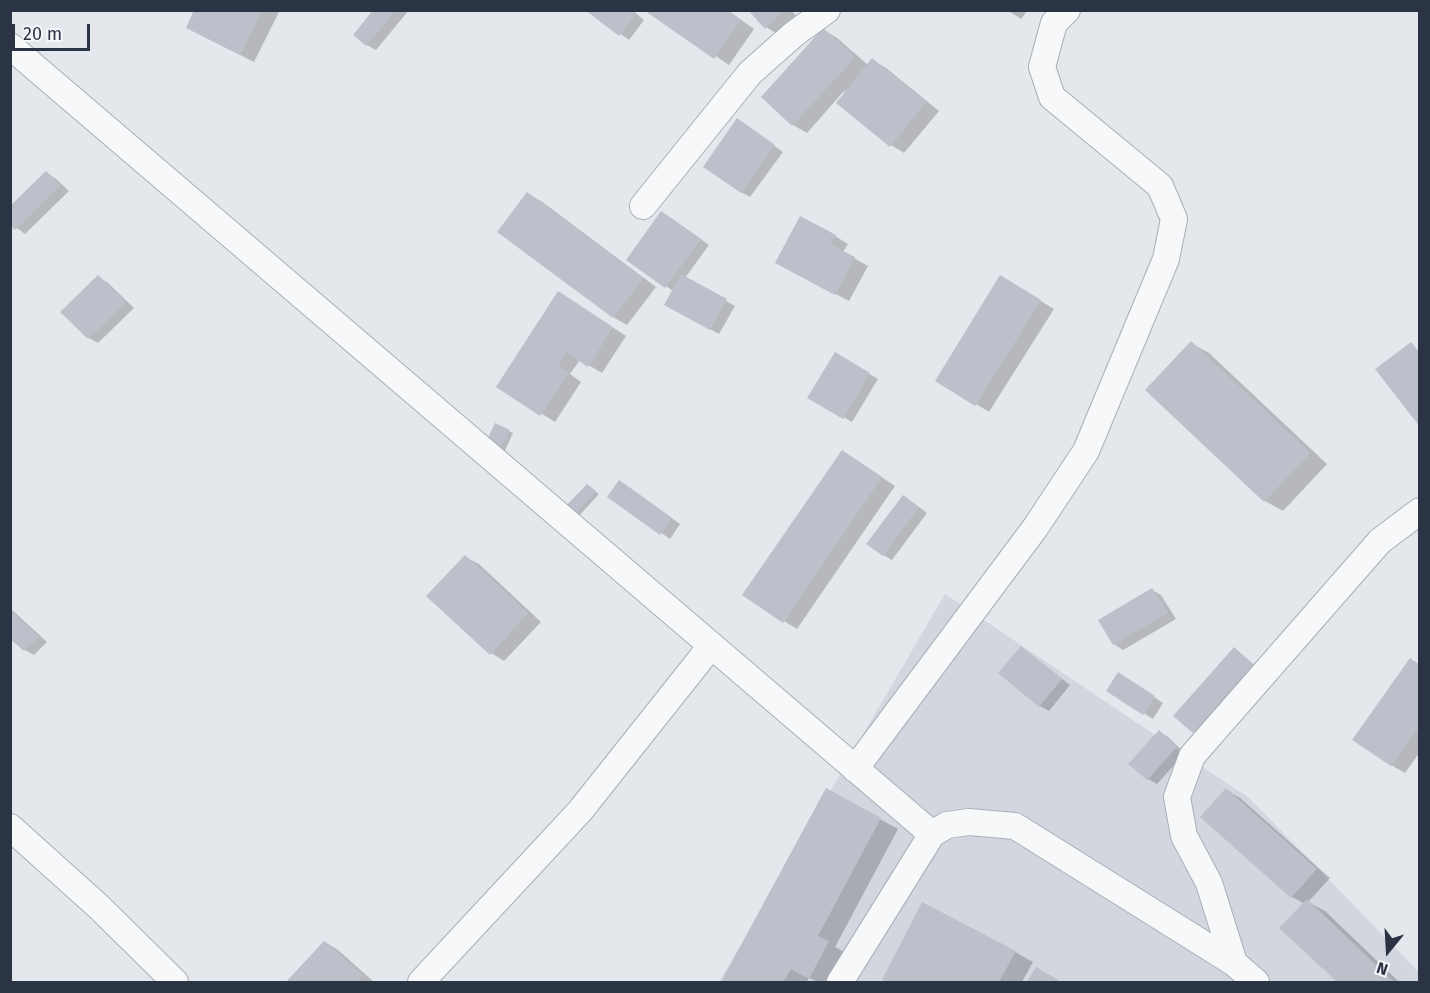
<!DOCTYPE html>
<html>
<head>
<meta charset="utf-8">
<style>
  body { margin:0 }
  #map { position:relative; width:1430px; height:993px; overflow:hidden; background:#e4e7ec; font-family:"Fira Sans",sans-serif }
  canvas { display:block }
  .frame { position:absolute; inset:0; border:12px solid #2b3445; pointer-events:none }
  .north { position:absolute; left:1358px; top:921px; width:60px; height:60px; -webkit-text-stroke:4px #f4f6f9; paint-order:stroke; rotate:198deg; font-size:16px; font-weight:700; line-height:24px; text-align:center; color:#2b3445 }
  .north::after { content:''; display:block; margin:auto; width:21px; height:27px; background:#2b3445; clip-path:polygon(50% 0,100% 100%,50% 72%,0 100%) }
  .scale { position:absolute; left:12px; top:24px; width:78px; height:27px; box-sizing:border-box; border:3px solid #2b3445; border-top:0; padding-left:8px; font-size:18px; line-height:21px; white-space:nowrap; color:#2b3445; -webkit-text-stroke:4px #f4f6f9; paint-order:stroke }
</style>
</head>
<body>
<div id="map">
<canvas width="1430" height="993"></canvas>
<div class="frame"></div>
<div class="north">N</div>
<div class="scale">20 m</div>
</div>
<script>
const ctx = document.querySelector('canvas').getContext('2d');
ctx.lineJoin = 'round';
function paint(path, color) { ctx.fillStyle = color; ctx.fill(path, 'evenodd'); }
const shape = rows => new Path2D(rows.map(r => 'M' + r).join(''));
function stroke(path, color, width, dash) { ctx.strokeStyle = color; ctx.lineWidth = width; ctx.lineCap = dash ? 'butt' : 'round'; ctx.setLineDash(dash || []); ctx.stroke(path); }
const built = shape([
  [945,594,1249,798,1420,973,1419,982,719,982]
]);
const shadow = shape([
  [196,10,280,10,254,62,201,35],
  [375,10,409,10,376,50,367,45],
  [587,10,632,10,644,20,629,40],
  [727,10,754,29,729,65,650,12],
  [750,10,791,10,798,18,779,35,766,27],
  [1007,10,1028,10,1021,19],
  [824,30,837,38,868,65,872,60,886,68,939,111,904,153,891,145,844,91,807,133,793,125],
  [746,126,783,152,750,197,741,192],
  [46,173,55,178,69,191,25,234,10,223],
  [527,194,541,201,656,287,627,325,613,317],
  [671,218,709,245,685,278,735,306,719,334,666,305,673,291,628,259],
  [835,236,848,244,843,252,868,266,849,301,790,270],
  [98,277,107,282,134,308,98,343,89,338,63,312],
  [1014,285,1054,309,989,412,976,404],
  [572,301,626,336,602,373,580,360,570,374,581,382,555,422,498,386],
  [1191,343,1209,353,1327,464,1283,511,1265,501],
  [835,354,878,379,852,422,809,397],
  [509,431,513,433,503,455,490,449],
  [856,460,895,486,797,629,784,621],
  [629,487,680,524,670,539,609,497],
  [591,488,599,494,577,518,573,516],
  [912,502,927,513,892,560,883,555],
  [465,557,479,564,541,622,504,661,491,653],
  [1152,590,1161,595,1176,619,1123,650,1114,644],
  [10,608,47,642,34,655,25,650,10,636],
  [1021,647,1070,685,1049,711,1040,706],
  [1234,649,1261,670,1203,737,1194,732],
  [1420,666,1420,752,1405,773,1391,765],
  [1127,679,1163,703,1153,719,1108,690],
  [1159,732,1168,737,1185,753,1157,784,1148,779,1131,763],
  [827,790,898,829,835,947,846,953,830,982,818,982,809,978,807,982,723,982],
  [1226,790,1240,798,1330,878,1308,902,1325,911,1399,982,1339,982,1282,927,1305,904,1292,897],
  [325,942,338,950,374,982,288,982],
  [1015,952,1033,962,1022,982,889,982,884,979]
]);
const building = shape([
  [194,10,263,10,240,55,186,28],
  [373,10,396,10,366,46,353,35],
  [585,10,632,10,636,14,619,36],
  [649,10,728,10,741,20,714,59,648,13],
  [748,10,784,10,765,29],
  [823,28,855,57,792,126,761,97],
  [872,58,926,102,890,147,836,103],
  [737,118,775,145,741,193,703,167],
  [46,171,61,185,15,230,10,225,10,206],
  [527,192,643,278,613,318,497,232],
  [661,211,701,239,665,288,626,260],
  [800,216,836,235,830,244,855,257,835,295,775,263],
  [681,274,727,299,710,330,664,305],
  [98,275,126,302,88,339,60,312],
  [1000,275,1041,300,975,406,935,381],
  [558,291,613,327,588,367,566,352,558,366,569,373,540,416,496,387],
  [1191,341,1310,453,1264,502,1145,390],
  [1411,342,1420,353,1420,427,1375,369],
  [835,352,870,373,843,419,807,398],
  [495,423,510,430,498,454,484,447],
  [842,450,882,477,783,623,742,595],
  [619,480,672,518,660,535,607,497],
  [587,484,596,491,572,517,563,509],
  [903,495,919,507,883,556,866,544],
  [465,555,528,613,490,655,426,596],
  [1152,588,1168,613,1113,645,1098,620],
  [10,610,39,637,24,651,10,639],
  [1021,646,1062,679,1039,707,998,673],
  [1234,647,1253,664,1193,733,1173,716],
  [1410,658,1420,665,1420,726,1391,766,1352,740],
  [1118,672,1155,696,1143,715,1106,691],
  [1159,730,1177,747,1147,780,1128,764],
  [826,788,881,818,818,936,829,941,809,979,791,969,783,982,721,982],
  [1226,788,1317,869,1291,898,1200,817],
  [1307,899,1394,982,1337,982,1279,928],
  [922,902,1016,951,999,982,887,982,882,980],
  [324,941,363,975,357,982,286,982],
  [1036,967,1062,982,1027,982]
]);
const street = shape([
  [10,46,932,834],
  [643,206,750,73,794,34,827,10],
  [855,769,1035,528,1086,451,1166,259,1174,219,1160,186,1052,97,1042,67,1054,23,1067,10],
  [10,827,99,907,175,982],
  [1234,963,1209,883,1184,836,1177,797,1192,756,1380,541,1420,511],
  [421,982,580,811,711,646],
  [840,982,932,834,947,825,969,822,1015,826,1234,963,1256,982]
]);
paint(built, '#d2d6de');
paint(shadow, '#0003');
paint(building, '#bbc0ca');
stroke(street, '#a9aeb7', 28);
stroke(street, '#f7f8fa', 26);
</script>
</body>
</html>
